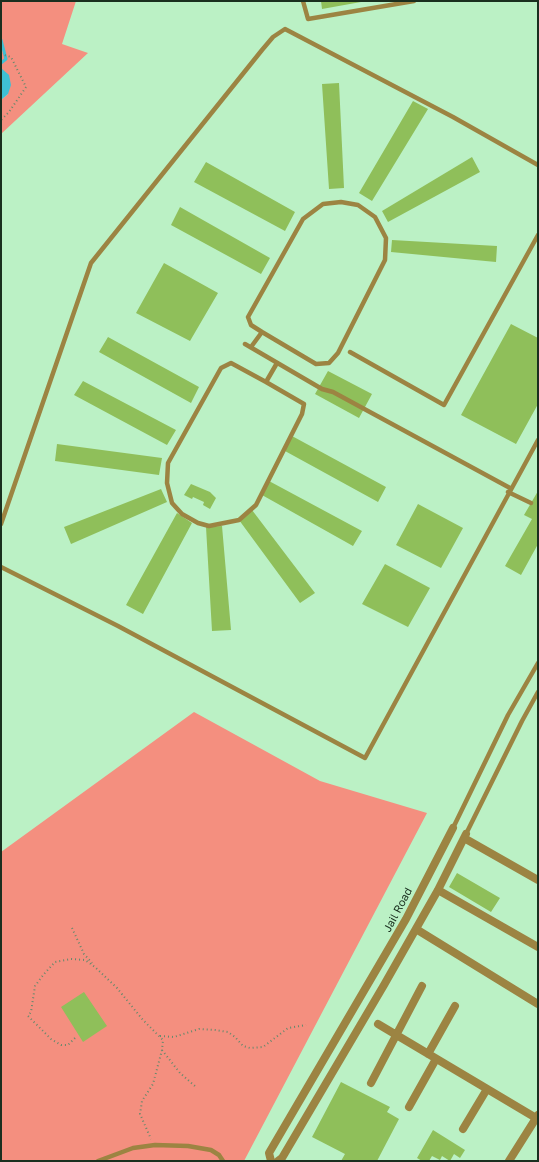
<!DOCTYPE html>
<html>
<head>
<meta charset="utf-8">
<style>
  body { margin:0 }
  #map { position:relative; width:539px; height:1162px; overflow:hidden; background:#bbf1c5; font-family:"Golos Text",sans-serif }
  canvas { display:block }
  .frame { position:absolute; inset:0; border:2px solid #1a2f1f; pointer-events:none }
</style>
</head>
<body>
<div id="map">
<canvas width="539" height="1162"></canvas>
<div class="frame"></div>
</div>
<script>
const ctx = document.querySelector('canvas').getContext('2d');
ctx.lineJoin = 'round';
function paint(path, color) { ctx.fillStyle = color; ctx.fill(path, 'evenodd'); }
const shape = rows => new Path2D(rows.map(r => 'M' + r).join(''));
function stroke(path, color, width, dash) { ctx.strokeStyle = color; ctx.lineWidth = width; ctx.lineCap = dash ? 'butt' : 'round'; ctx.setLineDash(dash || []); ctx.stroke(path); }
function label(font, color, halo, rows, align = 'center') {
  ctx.font = font + ' "Golos Text",sans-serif'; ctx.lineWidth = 3; ctx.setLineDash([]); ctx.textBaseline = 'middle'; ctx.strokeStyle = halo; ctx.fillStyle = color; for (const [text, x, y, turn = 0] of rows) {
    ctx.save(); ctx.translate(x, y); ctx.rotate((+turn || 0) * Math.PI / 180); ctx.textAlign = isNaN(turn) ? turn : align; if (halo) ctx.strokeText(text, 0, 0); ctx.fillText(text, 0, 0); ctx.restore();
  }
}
const green = shape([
  [1,1,76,1,62,44,88,53,1,134,1,100,8,94,1,68],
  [194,712,320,781,427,813,244,1161,1,1161,1,852]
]);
const water = shape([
  [1,68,9,75,11,85,8,94,1,100]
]);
const stream = shape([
  [1,40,6,59,1,63]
]);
const building = shape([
  [321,1,361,1,361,2,322,9],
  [339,83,344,188,329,189,322,84],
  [413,101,428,109,372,201,359,193],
  [472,157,480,172,388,222,382,211],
  [206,162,295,212,285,231,194,182],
  [180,207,270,258,261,274,171,225],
  [392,240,497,246,496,262,391,252],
  [164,263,218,293,190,341,136,313],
  [511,324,538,338,538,404,516,444,461,415],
  [108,337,199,387,191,403,99,352],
  [328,371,372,394,359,418,315,394],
  [83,381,176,430,167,445,74,395],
  [292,436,386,487,378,502,285,451],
  [57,444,162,458,159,475,55,461],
  [269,481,362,531,353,546,262,495],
  [191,484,210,492,216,498,210,509,203,505,204,502,193,497,192,499,184,495],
  [161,489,167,502,71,544,64,527],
  [538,491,538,544,521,575,505,566,532,519,524,515],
  [418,504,463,528,441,568,396,545],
  [252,510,315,593,300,603,239,520],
  [177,513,192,523,143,614,126,605],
  [222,526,231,630,212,631,206,527],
  [385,564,430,588,408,627,362,604],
  [457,873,500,898,491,912,449,887],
  [84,992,107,1026,83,1042,61,1007],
  [341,1082,390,1107,387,1112,399,1119,377,1161,341,1161,345,1154,312,1137],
  [433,1130,465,1150,460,1158,454,1154,450,1161,442,1156,440,1160,432,1156,429,1161,422,1161,417,1158]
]);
const path = shape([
  [1,54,11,57,26,87,9,112,1,120],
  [72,928,84,954,92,963],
  [160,1036,174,1037,199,1029,215,1030,228,1032,235,1037,243,1046,250,1048,263,1047,288,1028,306,1025],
  [75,1038,68,1045,61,1045,51,1039,28,1016,31,1012,35,986,44,974,55,962,71,959,85,960,95,967,117,988,143,1020,163,1040,162,1050,153,1084,142,1101,140,1114,151,1139],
  [162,1050,180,1073,196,1087]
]);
const lane = shape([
  [303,1,308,19,414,1],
  [245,344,322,389,333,392,510,488],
  [251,347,262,332,251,325,248,317,303,219,323,204,341,202,358,205,375,217,386,238,385,260,338,353,329,363,316,364,262,332],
  [350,352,444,405,538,235],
  [266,382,231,363,221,368,168,463,167,483,172,503,182,514,198,523,209,526,239,520,256,505,302,414,304,404,266,382,277,363],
  [508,492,531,503],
  [1,524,91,263,262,50,273,37,285,29,453,117,538,165],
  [1,567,118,626,365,758,538,440],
  [453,828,508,715,538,663],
  [466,834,522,721,538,692],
  [98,1161,133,1148,155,1145,188,1146,211,1150,219,1155,223,1161]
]);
const street = shape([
  [464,838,538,880],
  [438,890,538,947],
  [416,929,538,1004],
  [378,1024,536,1118],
  [428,1054,455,1006],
  [371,1083,422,986],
  [409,1107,436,1059],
  [463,1129,487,1089],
  [271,1161,269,1153,406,919,453,828],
  [278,1161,282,1158,384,985,438,890,466,834],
  [509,1161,538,1115]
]);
const streetNames = [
  ["Jail Road",398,910,-62]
];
paint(green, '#f48f7f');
paint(water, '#3fc0d4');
stroke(stream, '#3fc0d4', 3);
paint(building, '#8fbf5a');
stroke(path, '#64896c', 2, [1, 3]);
stroke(lane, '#9c8442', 4.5);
stroke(street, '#9c8442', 8);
label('11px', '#1a2f1f', '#bbf1c5', streetNames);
</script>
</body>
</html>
